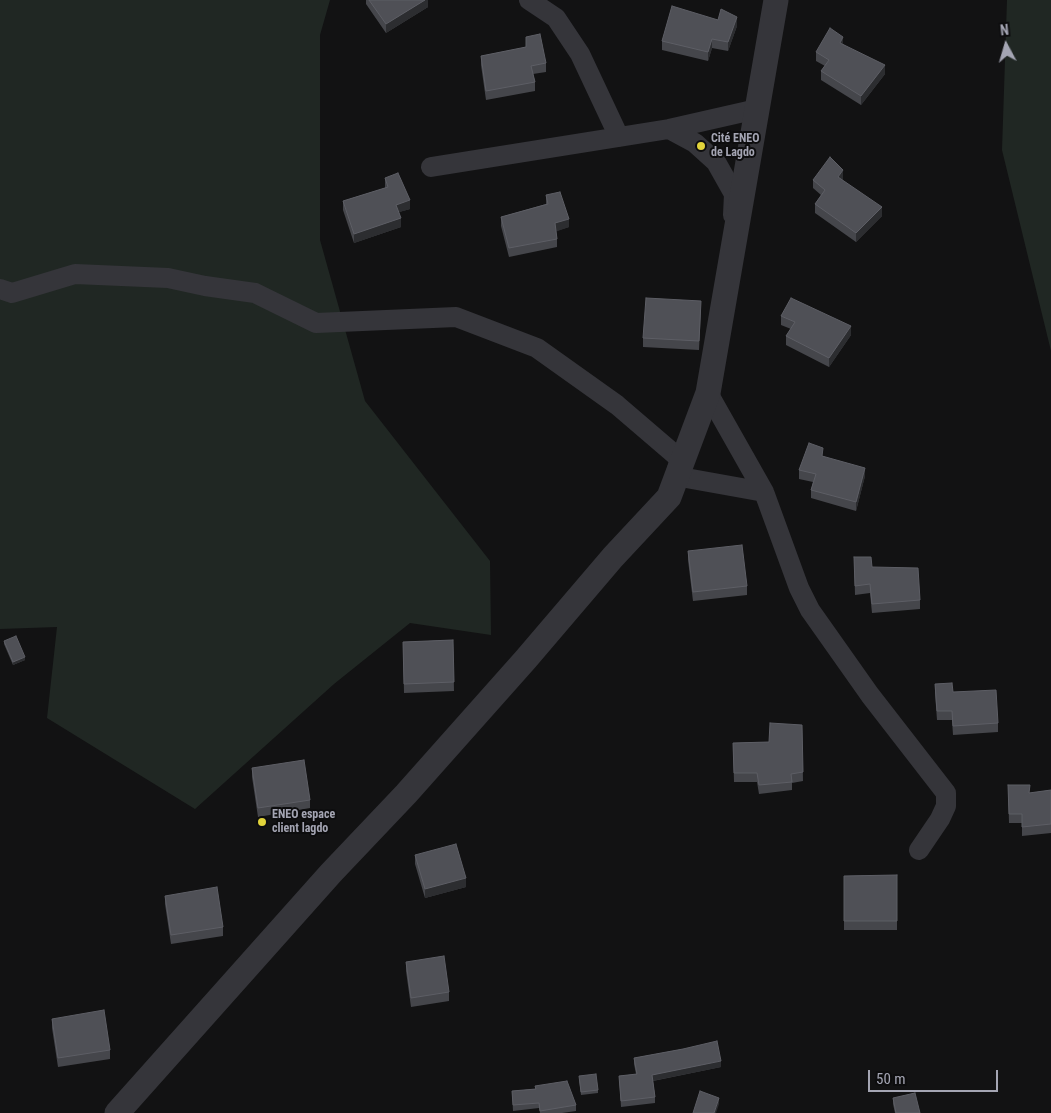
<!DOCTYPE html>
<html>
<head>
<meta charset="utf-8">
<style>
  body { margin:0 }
  #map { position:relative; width:1051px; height:1113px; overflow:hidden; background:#121213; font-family:"Roboto Condensed",sans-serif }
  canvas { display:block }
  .north { position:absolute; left:981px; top:20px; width:50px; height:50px; -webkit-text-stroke:4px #0d0d0e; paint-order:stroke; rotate:354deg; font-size:14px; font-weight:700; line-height:20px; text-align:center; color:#a4a5b3 }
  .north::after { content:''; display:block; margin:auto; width:18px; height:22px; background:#a4a5b3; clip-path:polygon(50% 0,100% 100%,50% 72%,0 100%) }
  .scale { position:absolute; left:868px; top:1070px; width:130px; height:22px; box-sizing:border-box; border:2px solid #a4a5b3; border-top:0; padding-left:6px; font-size:15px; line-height:18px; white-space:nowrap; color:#a4a5b3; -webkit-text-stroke:4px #0d0d0e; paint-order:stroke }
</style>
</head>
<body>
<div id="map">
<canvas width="1051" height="1113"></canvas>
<div class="north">N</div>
<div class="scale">50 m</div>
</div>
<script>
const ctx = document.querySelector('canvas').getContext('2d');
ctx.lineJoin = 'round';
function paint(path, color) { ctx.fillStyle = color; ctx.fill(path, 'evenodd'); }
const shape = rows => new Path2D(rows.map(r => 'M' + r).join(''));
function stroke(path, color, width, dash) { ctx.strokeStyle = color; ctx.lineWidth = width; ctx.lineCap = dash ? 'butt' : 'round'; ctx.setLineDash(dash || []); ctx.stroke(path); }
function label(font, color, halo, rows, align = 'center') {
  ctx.font = font + ' "Roboto Condensed",sans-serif'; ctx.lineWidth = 4; ctx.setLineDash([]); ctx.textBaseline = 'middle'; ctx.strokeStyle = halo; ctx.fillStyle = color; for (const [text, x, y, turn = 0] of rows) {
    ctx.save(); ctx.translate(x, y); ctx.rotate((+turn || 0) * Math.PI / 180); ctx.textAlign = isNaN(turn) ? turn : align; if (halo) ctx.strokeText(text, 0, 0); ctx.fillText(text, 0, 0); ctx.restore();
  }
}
const green = shape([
  [0,0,330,0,320,35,320,240,365,401,490,561,491,635,410,623,334,684,195,809,47,718,57,627,0,629],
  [1007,0,1051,0,1051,351,1002,150]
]);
const minor = shape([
  [529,0,556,18,580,54,619,137],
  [669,129,695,143,716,162,734,194,733,215],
  [431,167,669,129,757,109],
  [0,289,12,293,75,274,168,278,205,286,255,293,316,323,456,317,537,348,617,405,680,459,675,476,764,492],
  [708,393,764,492,799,588,810,610,870,695,946,793,946,806,940,819,919,850]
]);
const tertiary = shape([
  [117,1113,331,873,406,794,526,659,613,557,669,497,708,393,776,0]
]);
const wall = shape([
  [366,0,428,0,428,7,386,33,366,4],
  [737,26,728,51,712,48,708,61,662,50,662,41],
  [526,37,546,63,546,72,533,74,535,82,535,91,486,100,481,65,481,56,526,47],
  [843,44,885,74,861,105,821,80,821,71,825,66,816,61,816,52],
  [385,178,410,209,399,212,401,227,354,243,343,210,343,201,385,188],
  [843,179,842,180,882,216,856,242,815,213,815,204,821,195,813,188,813,180],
  [546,195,569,227,556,231,557,239,557,247,509,257,501,226,501,217,546,204],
  [701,310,699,350,643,347,643,338],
  [781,316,851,335,829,367,786,345,786,336,791,329,781,325],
  [823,456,865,476,856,511,811,498,811,490,813,482,799,479,799,470],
  [688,551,747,586,747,595,693,601,688,560],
  [854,557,872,567,920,600,920,609,872,613,870,593,855,595],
  [453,640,454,691,404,693,403,642],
  [4,641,25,660,13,665,4,644],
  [935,684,953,692,998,723,998,732,953,735,952,720,937,720,935,693],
  [802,725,803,781,792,783,792,790,759,794,757,782,734,782,733,743,769,742],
  [252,768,310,800,310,808,258,817,252,777],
  [1008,785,1030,793,1051,790,1051,833,1022,836,1022,823,1009,823],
  [415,855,466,887,425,898,415,864],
  [897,875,897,930,844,930,844,876],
  [165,896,223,927,223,936,171,944,165,904],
  [406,962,449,992,449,1001,411,1007,406,971],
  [52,1019,110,1050,110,1059,58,1067,52,1028],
  [683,1049,721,1067,653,1081,655,1097,655,1103,621,1107,619,1076,636,1074,634,1064,634,1058],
  [579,1079,598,1090,598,1093,581,1095],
  [535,1086,576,1105,576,1111,562,1113,540,1113,539,1108,513,1111,512,1091,535,1089],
  [893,1098,920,1113,895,1113,893,1104]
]);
const shadedWall = shape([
  [425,0,428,0,428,7,386,33,386,24],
  [737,17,737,26,728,51,728,42],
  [843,37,843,45,840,43],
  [712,39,712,48,708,61,708,52],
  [885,65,885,74,861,105,861,96],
  [843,170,843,179,838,186,838,177],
  [410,200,410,209,396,213,396,205],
  [882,207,882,216,856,242,856,233],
  [401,218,401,227,354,243,354,234],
  [569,219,569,227,555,232,555,223],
  [851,326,851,335,829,367,829,358],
  [865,468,865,476,856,511,856,502],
  [25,657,25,660,13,665,13,662],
  [466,878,466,887,425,898,425,889],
  [721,1061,721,1067,652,1081,652,1075],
  [719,1098,719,1104,716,1113,714,1113]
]);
const building = shape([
  [369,0,425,0,386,24,369,0],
  [672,6,718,20,721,9,737,17,728,42,712,39,708,52,662,41,672,6],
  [830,28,843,37,840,43,885,65,861,96,821,71,829,60,816,52,830,28],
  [540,34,546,63,531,66,535,82,486,91,481,56,526,47,526,37,540,34],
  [830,157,843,170,838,177,882,207,856,233,815,204,825,190,813,180,830,157],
  [398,173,410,200,396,205,401,218,354,234,343,201,388,187,385,178,398,173],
  [560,192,569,219,555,223,557,239,509,248,501,217,548,204,546,195,560,192],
  [646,298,701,301,699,341,643,338,646,298],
  [791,298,851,326,829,358,786,336,795,322,781,316,791,298],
  [809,443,823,448,822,456,865,468,856,502,811,490,816,474,799,470,809,443],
  [742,545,747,586,693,592,688,551,742,545],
  [854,557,871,557,872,567,918,568,920,600,872,604,870,584,855,586,854,557],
  [16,636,25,657,13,662,4,641,16,636],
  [453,640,454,682,404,684,403,642,453,640],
  [952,683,953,692,996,690,998,723,953,726,952,711,937,711,935,684,952,683],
  [770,723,802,725,803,772,791,774,792,782,759,785,757,773,734,773,733,743,769,742,770,723],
  [304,760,310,800,258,808,252,768,304,760],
  [1008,785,1030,785,1029,793,1051,790,1051,824,1022,827,1022,814,1009,814,1008,785],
  [456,844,466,878,425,889,415,855,456,844],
  [897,875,897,921,844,921,844,876,897,875],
  [217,887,223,927,171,935,165,896,217,887],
  [444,956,449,992,411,998,406,962,444,956],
  [104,1010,110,1050,58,1058,52,1019,104,1010],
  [717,1041,721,1061,652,1075,655,1097,621,1101,619,1076,637,1074,634,1058,683,1049,717,1041],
  [596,1074,598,1090,581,1092,579,1076,596,1074],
  [567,1081,576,1105,540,1111,539,1103,513,1105,512,1091,536,1089,535,1086,567,1081],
  [700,1091,719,1098,714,1113,693,1113,700,1091],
  [915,1093,920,1113,896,1113,893,1098,915,1093]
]);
const markers = [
  [701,146,5,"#e2d43b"],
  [262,822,5,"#e2d43b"]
];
const poiNames = [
  ["Cité ENEO",711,139],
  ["de Lagdo",711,153],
  ["ENEO espace",272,815],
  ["client lagdo",272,829]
];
paint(green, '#202723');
stroke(minor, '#35353a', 20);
stroke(tertiary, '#35353a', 25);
paint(wall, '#45464b');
paint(shadedWall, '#2c2d30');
paint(building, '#4f5056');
stroke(building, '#5d5e65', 1);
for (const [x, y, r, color] of markers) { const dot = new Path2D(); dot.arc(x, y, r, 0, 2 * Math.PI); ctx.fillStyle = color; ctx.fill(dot); stroke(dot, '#0d0d0e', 2); }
label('bold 12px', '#a4a5b3', '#0d0d0e', poiNames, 'left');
</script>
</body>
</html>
